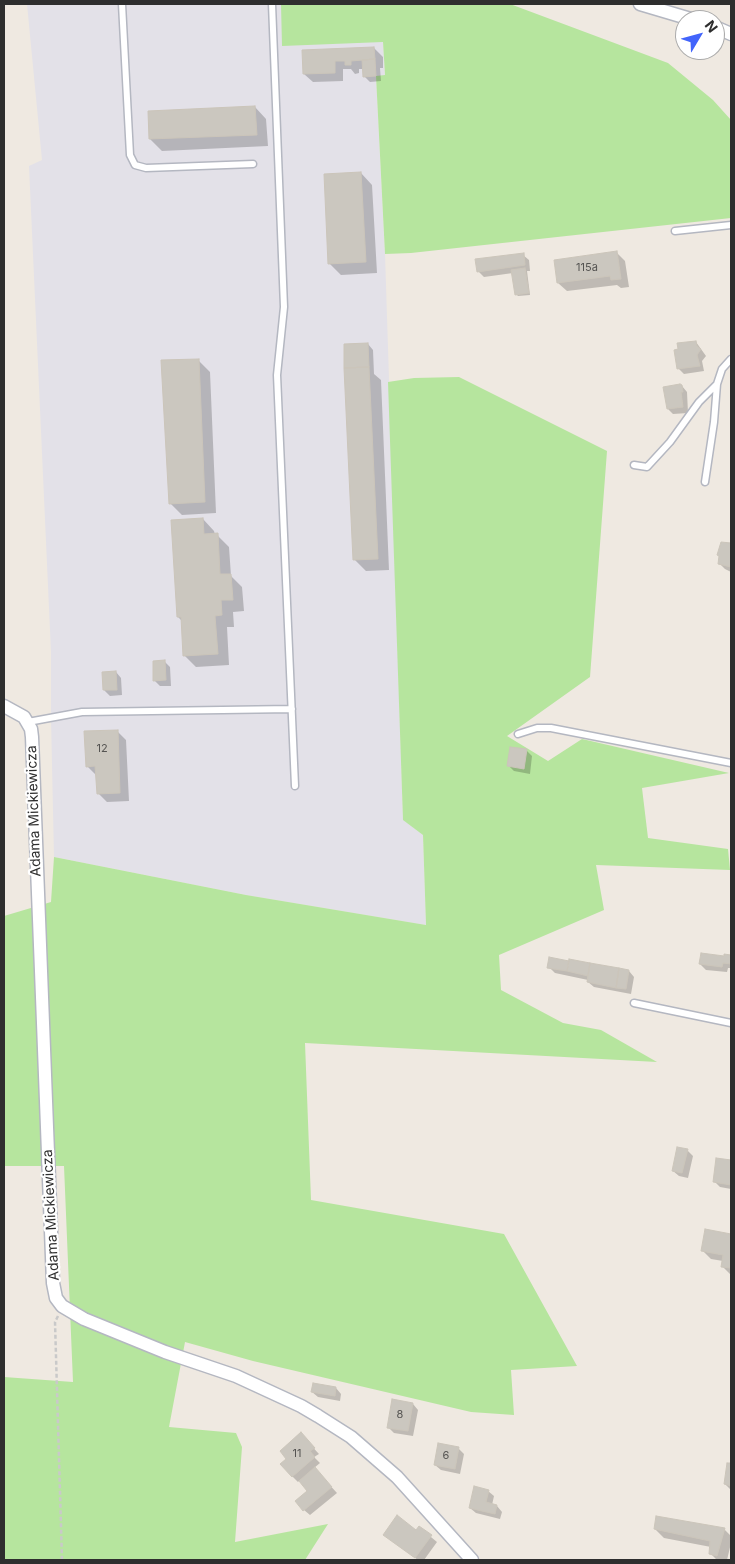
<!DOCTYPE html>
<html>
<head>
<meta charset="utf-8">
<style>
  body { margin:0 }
  #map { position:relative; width:735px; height:1564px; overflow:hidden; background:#efe9e1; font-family:Inter,sans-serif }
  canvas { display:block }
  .frame { position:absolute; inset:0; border:5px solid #2e2e2e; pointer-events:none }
  .north { position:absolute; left:675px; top:10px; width:50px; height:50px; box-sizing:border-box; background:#fff; border:1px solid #ababab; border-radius:50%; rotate:53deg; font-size:14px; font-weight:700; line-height:20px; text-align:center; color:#2e2e2e }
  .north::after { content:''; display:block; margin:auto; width:18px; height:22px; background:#4264fb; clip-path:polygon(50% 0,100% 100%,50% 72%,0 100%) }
</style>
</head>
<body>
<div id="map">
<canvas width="735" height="1564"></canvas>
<div class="frame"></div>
<div class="north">N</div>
</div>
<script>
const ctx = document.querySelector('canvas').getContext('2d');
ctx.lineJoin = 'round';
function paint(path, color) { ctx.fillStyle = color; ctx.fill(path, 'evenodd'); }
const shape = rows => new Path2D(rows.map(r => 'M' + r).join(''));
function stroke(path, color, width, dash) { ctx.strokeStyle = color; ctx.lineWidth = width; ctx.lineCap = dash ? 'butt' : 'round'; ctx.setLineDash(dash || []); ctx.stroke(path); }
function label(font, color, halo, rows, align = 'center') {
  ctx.font = font + ' Inter,sans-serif'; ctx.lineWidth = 4.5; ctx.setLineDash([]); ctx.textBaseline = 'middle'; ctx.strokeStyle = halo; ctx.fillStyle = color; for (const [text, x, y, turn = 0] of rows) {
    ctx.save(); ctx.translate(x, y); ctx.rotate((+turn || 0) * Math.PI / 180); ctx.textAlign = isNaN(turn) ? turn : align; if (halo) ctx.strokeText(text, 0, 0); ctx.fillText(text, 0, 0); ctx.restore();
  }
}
const industrial = shape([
  [27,4,381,4,385,76,376,76,385,254,403,819,423,835,426,925,246,895,54,857,51,718,51,652,29,166,42,160]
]);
const green = shape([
  [281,4,510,4,668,63,713,100,731,120,731,218,411,253,385,254,376,76,385,75,383,42,282,46],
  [459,377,607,451,590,677,507,736,548,761,582,739,729,773,642,788,648,838,728,849,730,870,596,865,604,910,499,955,501,990,563,1023,601,1030,657,1062,305,1043,311,1200,504,1234,577,1366,511,1370,514,1415,471,1412,253,1361,185,1342,169,1427,236,1433,242,1447,235,1542,328,1524,305,1560,4,1560,4,1377,73,1382,64,1166,4,1166,4,916,51,902,54,857,246,895,426,925,423,835,403,820,388,382,414,378]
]);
const shadow = shape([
  [374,48,383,57,383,68,380,68,381,81,370,82,364,76,364,69,359,69,359,73,355,74,351,69,343,69,343,81,313,82,304,74,303,51],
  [255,107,266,119,268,146,162,151,150,139],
  [361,173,372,185,377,273,341,275,329,263],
  [617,253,625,261,629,287,621,288,617,285,567,291,558,283],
  [523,255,529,260,530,271,527,271,530,295,518,296,516,294,513,273,484,277,478,271],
  [696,342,706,356,702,361,704,371,684,374,678,368],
  [368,344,373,350,374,374,381,380,389,570,366,571,354,559],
  [198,360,210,372,216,513,182,515,170,503],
  [682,386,687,392,688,413,673,414,668,409],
  [203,519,214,531,215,535,217,535,229,547,231,576,242,587,244,611,233,612,234,627,227,627,229,665,196,667,184,655,182,621,178,617],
  [722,543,731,545,731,572,725,569,719,563],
  [164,661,170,667,171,686,160,686,154,680],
  [116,672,121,678,122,695,110,696,104,690],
  [117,731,126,740,129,801,107,802,98,793,96,775,87,766],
  [527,751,532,756,530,774,514,771,508,765],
  [725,956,731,957,731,968,728,968,727,972,706,970,700,964,725,958],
  [549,967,629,971,634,977,631,994,594,987,588,982,588,980,555,973],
  [687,1150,693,1156,688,1178,679,1176,673,1171],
  [717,1159,731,1162,731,1189,720,1187,714,1181],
  [706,1231,731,1236,731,1275,722,1266,723,1261,711,1259,702,1250],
  [336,1388,341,1394,340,1401,318,1397,312,1392],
  [413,1404,418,1410,413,1436,394,1433,388,1427],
  [306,1440,319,1454,314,1457,320,1463,314,1468,337,1493,310,1515,304,1510,309,1491,300,1480,298,1482,292,1476],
  [458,1448,464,1454,460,1474,441,1470,435,1465],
  [728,1464,731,1464,731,1490,725,1484],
  [488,1491,494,1496,492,1505,497,1506,502,1512,500,1519,476,1513,470,1508],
  [420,1528,437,1542,424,1560,418,1560,384,1535,417,1532],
  [655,1529,724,1529,731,1536,731,1543,727,1560,717,1560,710,1553,711,1547,664,1538]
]);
const building = shape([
  [374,47,375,59,351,61,351,65,345,65,345,61,335,61,335,73,303,74,302,50,374,47],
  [375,59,376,76,363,77,362,60,375,59],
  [255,106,257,135,149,139,148,111,255,106],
  [361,172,366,262,328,264,324,174,361,172],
  [617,251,621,279,611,280,610,276,557,283,554,260,617,251],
  [524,253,525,265,477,272,475,259,524,253],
  [525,268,529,293,515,295,511,270,525,268],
  [696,341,697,346,701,349,697,355,700,366,677,369,674,350,678,349,677,343,696,341],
  [368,343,369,367,344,368,344,344,368,343],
  [199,359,205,502,169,504,161,360,199,359],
  [369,367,378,559,353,560,344,368,369,367],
  [680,384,682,385,683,392,681,392,683,407,667,409,663,387,680,384],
  [203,518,204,534,218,533,220,574,231,574,233,600,221,600,222,615,215,616,218,654,183,656,181,617,177,617,171,520,203,518],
  [731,540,731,567,718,564,719,556,717,555,721,542,731,543,731,540],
  [165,660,166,680,153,681,153,661,165,660],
  [116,671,117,690,103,690,102,672,116,671],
  [118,730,120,793,97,794,95,766,86,767,84,731,118,730],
  [510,747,527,749,524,769,507,766,510,747],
  [701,953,724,956,724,954,731,955,731,964,723,963,722,967,699,964,701,953],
  [549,957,569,961,567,971,547,968,549,957],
  [569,959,590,963,588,976,567,971,569,959],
  [590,963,619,968,616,988,587,982,590,963],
  [619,968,629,970,626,989,616,988,619,968],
  [677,1147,688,1149,682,1173,672,1171,677,1147],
  [716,1158,731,1160,731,1185,713,1182,716,1158],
  [705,1229,731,1234,731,1268,721,1267,723,1255,701,1251,705,1229],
  [313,1383,336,1387,335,1396,311,1392,313,1383],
  [392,1399,413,1403,408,1431,387,1428,392,1399],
  [301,1432,315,1448,310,1451,315,1457,292,1477,280,1464,286,1459,280,1451,301,1432],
  [438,1443,459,1447,455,1469,434,1465,438,1443],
  [727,1463,731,1463,731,1486,724,1484,727,1463],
  [315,1467,332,1487,303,1511,295,1501,307,1491,299,1481,315,1467],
  [474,1486,489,1490,486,1502,497,1505,495,1514,469,1508,474,1486],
  [397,1515,416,1530,419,1526,432,1535,415,1558,383,1535,397,1515],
  [656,1516,725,1528,717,1556,709,1554,710,1541,654,1529,656,1516]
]);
const path = shape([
  [58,1316,55,1322,62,1560]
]);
const service = shape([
  [122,4,130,155,135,165,146,168,253,164],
  [272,4,284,307,277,375,295,786],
  [675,231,731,225],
  [634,465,647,467,670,442,699,402,717,384],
  [705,482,714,422,717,384,722,369,731,359],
  [28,722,82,712,292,709],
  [518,734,537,728,551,728,731,763],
  [634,1003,731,1023]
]);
const minor = shape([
  [640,4,694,20],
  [715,27,731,34],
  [4,706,24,717,31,729,32,737,53,1283,56,1298,62,1306,84,1319,165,1352,236,1376,301,1406,318,1416,351,1437,397,1477,472,1560]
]);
const numberNames = [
  ["115a",587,268],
  ["12",102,749],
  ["8",400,1415],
  ["11",297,1454],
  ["6",446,1456]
];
const streetNames = [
  ["Adama Mickiewicza",34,811,-92],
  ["Adama Mickiewicza",51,1215,-93]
];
paint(industrial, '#e3e1e8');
paint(green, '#b6e59e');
paint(shadow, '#0003');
paint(building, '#cbc7bf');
stroke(building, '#cbc5ba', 1);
stroke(service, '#b4b7c1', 9);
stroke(minor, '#b4b7c1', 15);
stroke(path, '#c9c9c9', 2.5, [4, 2.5]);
stroke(service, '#fff', 6);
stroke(minor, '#fff', 12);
label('11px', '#555452', null, numberNames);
label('14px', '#2e2e2e', '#fff', streetNames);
</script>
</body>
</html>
